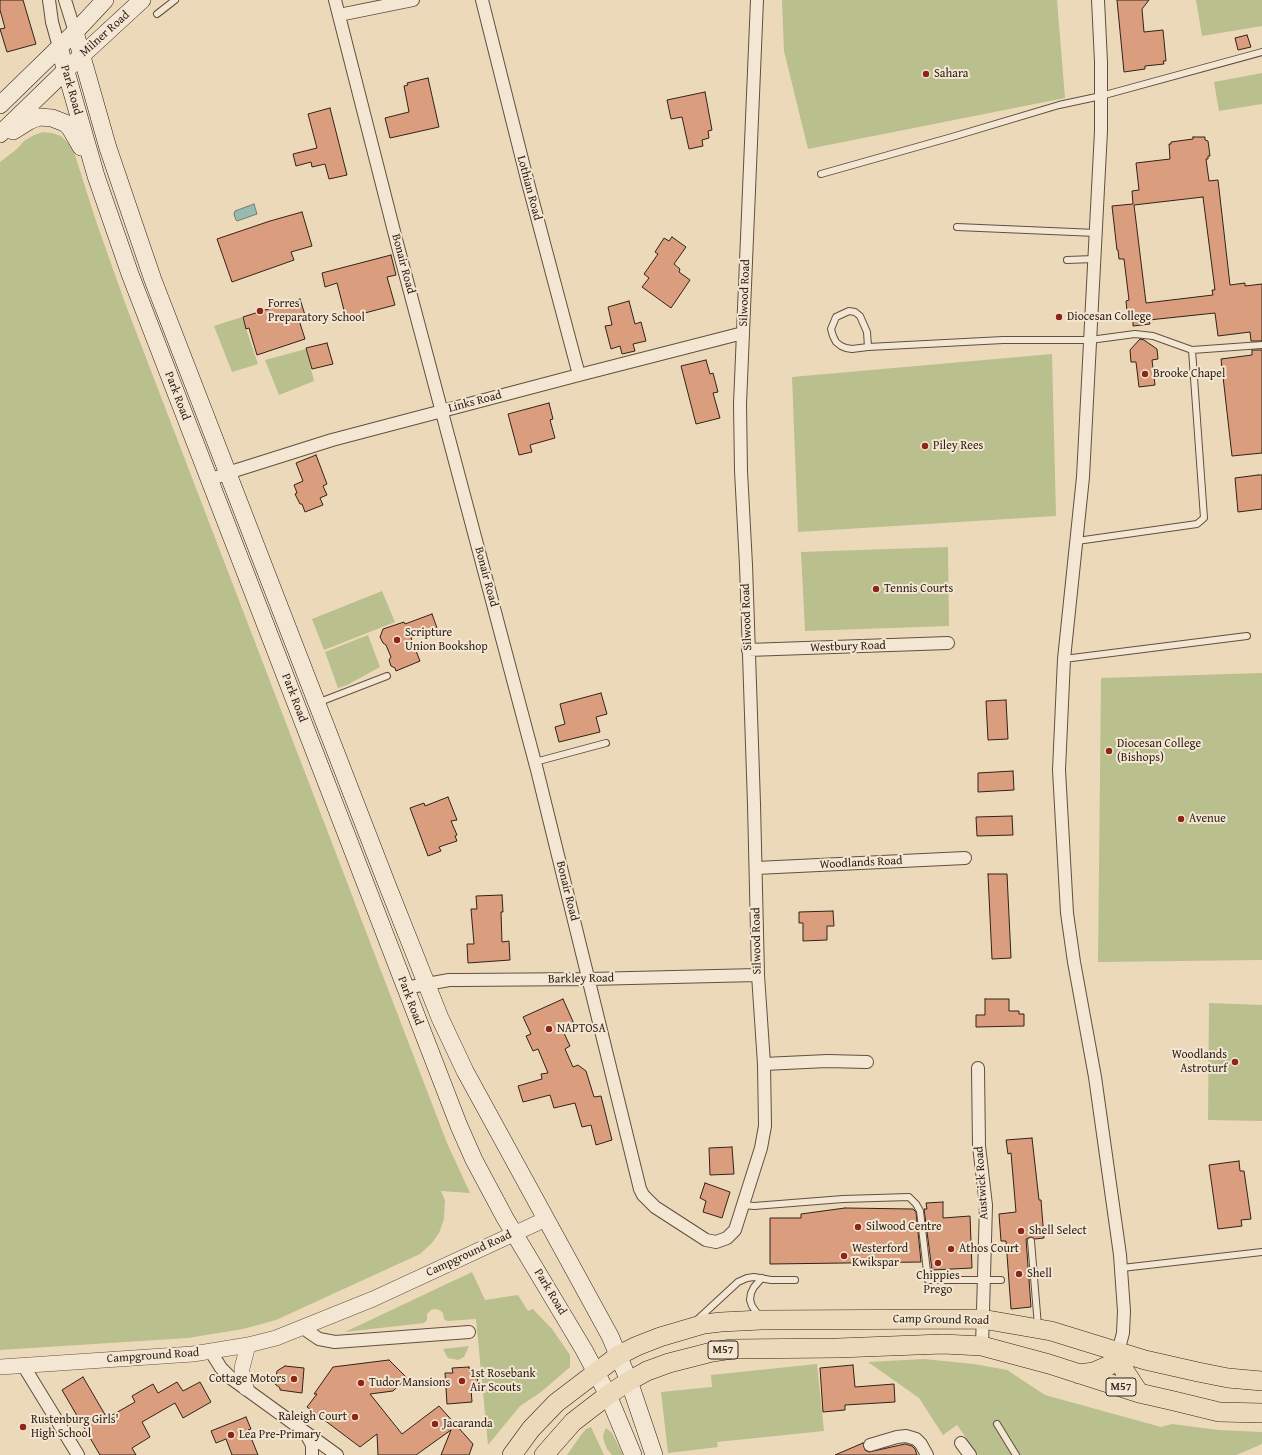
<!DOCTYPE html>
<html>
<head>
<meta charset="utf-8">
<style>
  body { margin:0 }
  canvas { display:block; background:#ecd9ba }
</style>
</head>
<body>
<canvas width="1262" height="1455"></canvas>
<script>
const ctx = document.querySelector('canvas').getContext('2d');
ctx.lineJoin = 'round';
function paint(path, color) { ctx.fillStyle = color; ctx.fill(path, 'evenodd'); }
const shape = rows => new Path2D(rows.map(r => 'M' + r).join(''));
function stroke(path, color, width, dash) { ctx.strokeStyle = color; ctx.lineWidth = width; ctx.lineCap = dash ? 'butt' : 'round'; ctx.setLineDash(dash || []); ctx.stroke(path); }
function label(font, color, halo, rows, align = 'center') {
  ctx.font = font + ' "Gentium Book Plus",serif'; ctx.lineWidth = 4; ctx.setLineDash([]); ctx.textBaseline = 'middle'; ctx.strokeStyle = halo; ctx.fillStyle = color; for (const [text, x, y, turn = 0] of rows) {
    ctx.save(); ctx.translate(x, y); ctx.rotate((+turn || 0) * Math.PI / 180); ctx.textAlign = isNaN(turn) ? turn : align; if (halo) ctx.strokeText(text, 0, 0); ctx.fillText(text, 0, 0); ctx.restore();
  }
}
const green = shape([
  [782,0,1057,0,1065,98,808,149,784,51],
  [1196,0,1262,0,1262,26,1202,36],
  [1262,73,1262,104,1219,111,1214,82],
  [43,132,52,133,61,136,68,143,74,152,96,221,125,303,447,1143,470,1193,441,1191,445,1200,444,1219,439,1233,432,1243,420,1254,276,1320,243,1329,188,1338,0,1350,0,162,17,149,24,141,32,136],
  [242,317,258,364,232,372,214,326],
  [306,349,314,381,279,395,265,360],
  [1052,354,1056,516,798,532,792,377],
  [948,547,949,626,805,631,801,552],
  [382,591,395,622,324,650,312,619],
  [368,635,380,667,347,685,338,688,325,652],
  [1262,673,1262,960,1098,962,1101,678],
  [1209,1003,1262,1005,1262,1121,1208,1120],
  [472,1272,485,1300,518,1295,528,1311,533,1309,552,1329,570,1355,570,1367,541,1392,520,1406,488,1445,476,1319,447,1321,444,1319,443,1313,440,1310,435,1309,431,1310,427,1314,427,1320,424,1323,345,1332],
  [469,1346,464,1357,458,1360,448,1358,446,1355,443,1349],
  [924,1359,974,1364,1007,1370,1045,1395,1161,1427,1172,1424,1218,1430,1262,1432,1262,1443,1260,1445,1236,1455,978,1455,957,1425,943,1435,919,1398,868,1362],
  [817,1364,824,1431,717,1442,718,1447,668,1453,661,1392,712,1387,711,1375],
  [591,1427,604,1455,567,1455,581,1435,586,1429],
  [606,1428,612,1433,623,1455,612,1455,607,1449,603,1438,604,1432]
]);
const water = shape([
  [254,204,257,214,237,221,236,220,234,214,235,211,254,204]
]);
const building = shape([
  [0,0,23,0,36,44,7,52,0,29,5,28,0,10,0,0],
  [1117,0,1149,0,1142,9,1144,32,1163,30,1166,61,1163,61,1164,64,1145,66,1145,69,1124,72,1117,0],
  [1247,35,1251,47,1238,50,1235,38,1247,35],
  [428,78,439,127,390,138,385,118,409,112,404,86,408,85,407,83,428,78],
  [705,92,712,130,708,131,709,138,702,140,703,146,689,149,682,117,671,119,667,100,705,92],
  [330,108,347,175,329,179,325,164,312,167,311,162,296,166,293,154,317,148,308,114,330,108],
  [1193,137,1205,137,1205,140,1208,141,1210,156,1208,156,1208,159,1206,159,1209,181,1218,180,1230,285,1245,283,1245,286,1262,284,1262,341,1251,341,1250,332,1218,336,1215,313,1149,320,1150,324,1133,326,1133,321,1128,321,1126,301,1129,300,1124,259,1119,259,1118,250,1117,250,1112,206,1133,204,1132,191,1139,190,1136,163,1170,159,1169,144,1171,144,1171,142,1193,139,1193,137],
  [1203,197,1215,290,1212,290,1213,295,1146,303,1134,205,1203,197],
  [302,212,312,246,291,252,294,260,232,282,217,239,270,221,302,212],
  [672,237,686,247,674,264,680,269,679,272,690,280,671,308,642,287,649,278,644,274,658,254,655,252,664,238,669,241,672,237],
  [391,255,396,275,387,277,395,305,346,318,337,283,325,287,322,273,391,255],
  [300,299,305,315,298,317,305,339,257,355,249,328,246,329,243,317,300,299],
  [629,301,635,324,641,322,646,341,633,344,635,351,622,354,620,346,611,349,605,326,612,325,608,307,629,301],
  [1140,339,1144,340,1157,349,1158,359,1152,360,1155,385,1139,387,1136,362,1131,362,1130,350,1140,339],
  [327,343,333,364,312,369,306,348,327,343],
  [1252,350,1262,350,1262,453,1232,456,1221,359,1252,355,1252,350],
  [706,360,710,374,713,373,718,392,713,393,720,418,696,424,681,366,706,360],
  [549,403,553,419,550,420,555,438,530,445,532,452,519,455,508,414,549,403],
  [316,455,327,484,323,486,327,495,320,498,323,505,305,512,302,504,300,504,295,494,297,493,294,485,303,481,296,463,316,455],
  [1258,475,1262,475,1262,509,1238,512,1235,478,1258,475],
  [432,614,437,628,411,638,420,661,396,671,395,668,391,666,389,660,391,657,386,645,383,643,380,637,383,629,404,622,405,624,432,614],
  [601,693,607,714,596,717,600,732,559,742,555,727,565,724,560,704,601,693],
  [1006,700,1008,739,988,740,986,701,1006,700],
  [1013,771,1014,790,978,792,978,773,1013,771],
  [448,797,457,820,451,821,457,835,455,836,457,841,439,847,441,851,428,856,410,808,424,803,425,806,448,797],
  [1012,816,1013,835,977,836,976,817,1012,816],
  [988,874,1007,874,1011,958,992,959,988,874],
  [502,895,503,912,501,912,502,942,509,941,510,960,468,963,467,944,474,944,471,909,477,909,476,896,502,895],
  [833,911,834,926,827,926,827,940,803,941,803,923,799,923,799,912,833,911],
  [563,999,575,1026,563,1031,570,1046,565,1049,573,1067,578,1065,586,1071,594,1097,601,1096,612,1140,596,1145,591,1125,582,1127,575,1103,554,1108,550,1095,523,1102,518,1086,542,1079,541,1074,548,1073,538,1049,533,1051,526,1036,531,1034,523,1017,563,999],
  [985,999,1009,999,1009,1011,1019,1011,1019,1014,1024,1014,1024,1026,976,1027,976,1015,985,1015,985,999],
  [1032,1138,1039,1200,1041,1200,1044,1238,1035,1239,1031,1237,1026,1239,1031,1307,1011,1309,1006,1241,1001,1241,999,1214,1016,1212,1011,1153,1008,1154,1006,1140,1032,1138],
  [732,1147,734,1174,710,1175,709,1148,732,1147],
  [1239,1161,1240,1171,1244,1171,1251,1219,1241,1220,1242,1226,1218,1229,1209,1165,1239,1161],
  [705,1183,730,1192,722,1218,703,1212,706,1201,700,1198,705,1183],
  [943,1202,943,1218,970,1216,972,1268,932,1270,924,1209,927,1209,926,1203,943,1202],
  [845,1208,913,1209,916,1212,921,1262,770,1264,770,1218,801,1218,801,1214,845,1208],
  [389,1360,407,1378,393,1391,370,1394,402,1434,439,1406,473,1444,469,1455,441,1455,451,1430,416,1455,378,1455,377,1434,360,1447,307,1407,317,1394,314,1394,333,1367,389,1360],
  [853,1365,855,1387,894,1384,895,1402,845,1405,845,1410,823,1412,820,1368,853,1365],
  [285,1366,304,1368,302,1393,280,1390,280,1388,275,1384,277,1371,285,1366],
  [469,1367,470,1372,477,1371,478,1389,471,1389,472,1402,447,1404,445,1373,453,1373,452,1368,469,1367],
  [83,1377,107,1418,135,1402,132,1396,153,1384,158,1393,177,1382,183,1391,200,1382,211,1402,183,1418,175,1403,142,1422,150,1437,132,1448,136,1455,100,1455,62,1390,83,1377],
  [246,1417,251,1429,248,1430,258,1455,232,1455,226,1439,216,1443,211,1431,246,1417],
  [863,1443,865,1450,869,1452,905,1444,912,1446,915,1449,917,1455,835,1455,863,1443]
]);
const service = shape([
  [157,14,175,0],
  [821,174,952,137,1059,105,1101,96,1262,52],
  [957,227,1096,233],
  [1067,260,1094,259],
  [868,347,867,332,860,316,855,312,849,311,836,317,831,329,833,336,836,342,841,346,846,348,852,349,868,347,1003,340,1090,340,1135,334,1153,336,1192,350,1262,345],
  [1077,541,1197,524,1204,518,1192,350],
  [1064,659,1247,636],
  [317,703,387,676],
  [535,762,606,743],
  [743,1205,754,1206,843,1199,909,1197,916,1204,920,1211,928,1280,1001,1280],
  [1031,1241,1038,1326],
  [1122,1268,1262,1252],
  [759,1316,752,1306,750,1300,751,1293,754,1287,762,1278],
  [698,1319,738,1282,747,1278,754,1277,771,1280,795,1280],
  [997,1424,1016,1455]
]);
const minor = shape([
  [49,0,52,22,59,47],
  [65,0,75,32],
  [335,0,397,243,537,770,640,1189,643,1195,655,1207,706,1240,716,1242,727,1238,735,1230,761,1148,765,1126,764,1064,758,975,754,804,746,565,741,471,740,404,757,0],
  [482,0,528,183,579,375],
  [1098,0,1101,62,1101,131,1083,477,1064,659,1059,770,1067,913,1074,962,1095,1077,1120,1255,1124,1311,1123,1333,1118,1352],
  [339,15,413,0],
  [209,480,237,470,332,440,579,375,743,333],
  [748,650,948,643],
  [756,868,965,858],
  [405,988,449,980,460,980,589,979,758,975],
  [764,1064,827,1061,867,1062],
  [978,1068,979,1146,986,1205,982,1346],
  [303,1328,319,1339,335,1342,469,1332],
  [211,1352,221,1368,232,1379,337,1455],
  [23,1365,78,1455],
  [306,1434,312,1445,312,1455],
  [961,1443,970,1455],
  [870,1445,897,1437,906,1436,916,1439,921,1444,927,1455]
]);
const tertiary = shape([
  [0,1367,193,1354,248,1345,276,1338,373,1299,546,1219],
  [246,1388,242,1374,242,1368,248,1345]
]);
const secondary = shape([
  [75,32,108,148,153,280,388,887,440,1018,465,1071,610,1336,629,1381,654,1455],
  [59,47,96,176,130,274,459,1126,474,1160,505,1218,584,1350,608,1395,633,1455],
  [0,105,75,32,105,0],
  [13,131,29,121,39,117,52,118,65,123,70,128,81,147],
  [0,134,66,70,142,0]
]);
const primary = shape([
  [1118,1352,1124,1370,1139,1393],
  [1079,1374,1094,1372,1112,1364,1115,1360,1118,1352],
  [512,1455,531,1429,556,1403,619,1355,637,1346,660,1337,704,1324,721,1322,761,1320,982,1319,1051,1331,1145,1360,1198,1372,1228,1378,1262,1381],
  [544,1455,573,1422,608,1395,629,1381,647,1371,669,1363,712,1352,732,1349,838,1348,943,1344,982,1346,1049,1364,1139,1393,1174,1401,1219,1412,1262,1413]
]);
const markers = [
  [926,74,4,"#8f2418"],
  [260,311,4,"#8f2418"],
  [1059,317,4,"#8f2418"],
  [1145,374,4,"#8f2418"],
  [925,446,4,"#8f2418"],
  [876,589,4,"#8f2418"],
  [397,640,4,"#8f2418"],
  [1109,751,4,"#8f2418"],
  [1181,819,4,"#8f2418"],
  [549,1029,4,"#8f2418"],
  [1235,1062,4,"#8f2418"],
  [858,1227,4,"#8f2418"],
  [1021,1231,4,"#8f2418"],
  [951,1249,4,"#8f2418"],
  [844,1256,4,"#8f2418"],
  [938,1263,4,"#8f2418"],
  [1019,1274,4,"#8f2418"],
  [294,1379,4,"#8f2418"],
  [462,1381,4,"#8f2418"],
  [361,1383,4,"#8f2418"],
  [355,1417,4,"#8f2418"],
  [435,1424,4,"#8f2418"],
  [23,1427,4,"#8f2418"],
  [231,1435,4,"#8f2418"]
];
const shields = [
  [723,1350,30],
  [1121,1387,30]
];
const shieldNames = [
  ["M57",723,1350],
  ["M57",1121,1387]
];
const streetNames = [
  ["Milner Road",105,34,-42],
  ["Park Road",71,90,74],
  ["Lothian Road",529,188,75],
  ["Bonair Road",403,264,75],
  ["Silwood Road",745,293,-88],
  ["Park Road",177,396,69],
  ["Links Road",475,402,-15],
  ["Bonair Road",486,577,75],
  ["Silwood Road",747,617,-92],
  ["Westbury Road",848,647,-2],
  ["Park Road",294,698,69],
  ["Woodlands Road",861,863,-3],
  ["Bonair Road",567,891,76],
  ["Silwood Road",757,941,-91],
  ["Barkley Road",581,979,-1],
  ["Park Road",410,1001,69],
  ["Austwick Road",982,1183,-94],
  ["Campground Road",469,1254,-25],
  ["Park Road",550,1292,59],
  ["Camp Ground Road",941,1320,1],
  ["Campground Road",153,1356,-4]
];
const poiNames = [
  ["Sahara",934,74],
  ["Forres",268,304],
  ["Preparatory School",268,318],
  ["Diocesan College",1067,317],
  ["Brooke Chapel",1153,374],
  ["Piley Rees",933,446],
  ["Tennis Courts",884,589],
  ["Scripture",405,633],
  ["Union Bookshop",405,647],
  ["Diocesan College",1117,744],
  ["(Bishops)",1117,758],
  ["Avenue",1189,819],
  ["NAPTOSA",557,1029],
  ["Woodlands",1227,1055,"right"],
  ["Astroturf",1227,1069,"right"],
  ["Silwood Centre",866,1227],
  ["Shell Select",1029,1231],
  ["Westerford",852,1249],
  ["Kwikspar",852,1263],
  ["Athos Court",959,1249],
  ["Shell",1027,1274],
  ["Chippies",938,1276,"center"],
  ["Prego",938,1290,"center"],
  ["1st Rosebank",470,1374],
  ["Air Scouts",470,1388],
  ["Cottage Motors",286,1379,"right"],
  ["Tudor Mansions",369,1383],
  ["Raleigh Court",347,1417,"right"],
  ["Rustenburg Girls'",31,1420],
  ["High School",31,1434],
  ["Jacaranda",443,1424],
  ["Lea Pre-Primary",239,1435]
];
paint(green, '#babf8e');
paint(water, '#99baaf');
stroke(water, '#707d73', 1);
paint(building, '#da9e7e');
stroke(building, '#332218', 1);
stroke(service, '#615040', 8);
stroke(minor, '#615040', 14);
stroke(tertiary, '#615040', 16);
stroke(secondary, '#332218', 18);
stroke(primary, '#332218', 20);
stroke(service, '#f3e6d2', 6);
stroke(minor, '#f3e6d2', 12);
stroke(tertiary, '#f3e6d2', 15);
stroke(secondary, '#f3e6d2', 17);
stroke(primary, '#ecd9ba', 19);
for (const [x, y, r, color] of markers) { const dot = new Path2D(); dot.arc(x, y, r, 0, 2 * Math.PI); ctx.fillStyle = color; ctx.fill(dot); stroke(dot, '#f3e6d2', 1.5); }
for (const [x, y, w] of shields) { const box = new Path2D(); box.roundRect(x - w / 2, y - 9, w, 18, 3); ctx.fillStyle = '#f3e6d2'; ctx.fill(box); stroke(box, '#332218', 1); }
label('bold 11px', '#332218', null, shieldNames);
label('12px', '#332218', '#f3e6d2', streetNames);
label('12px', '#332218', '#f3e6d2', poiNames, 'left');
</script>
</body>
</html>
